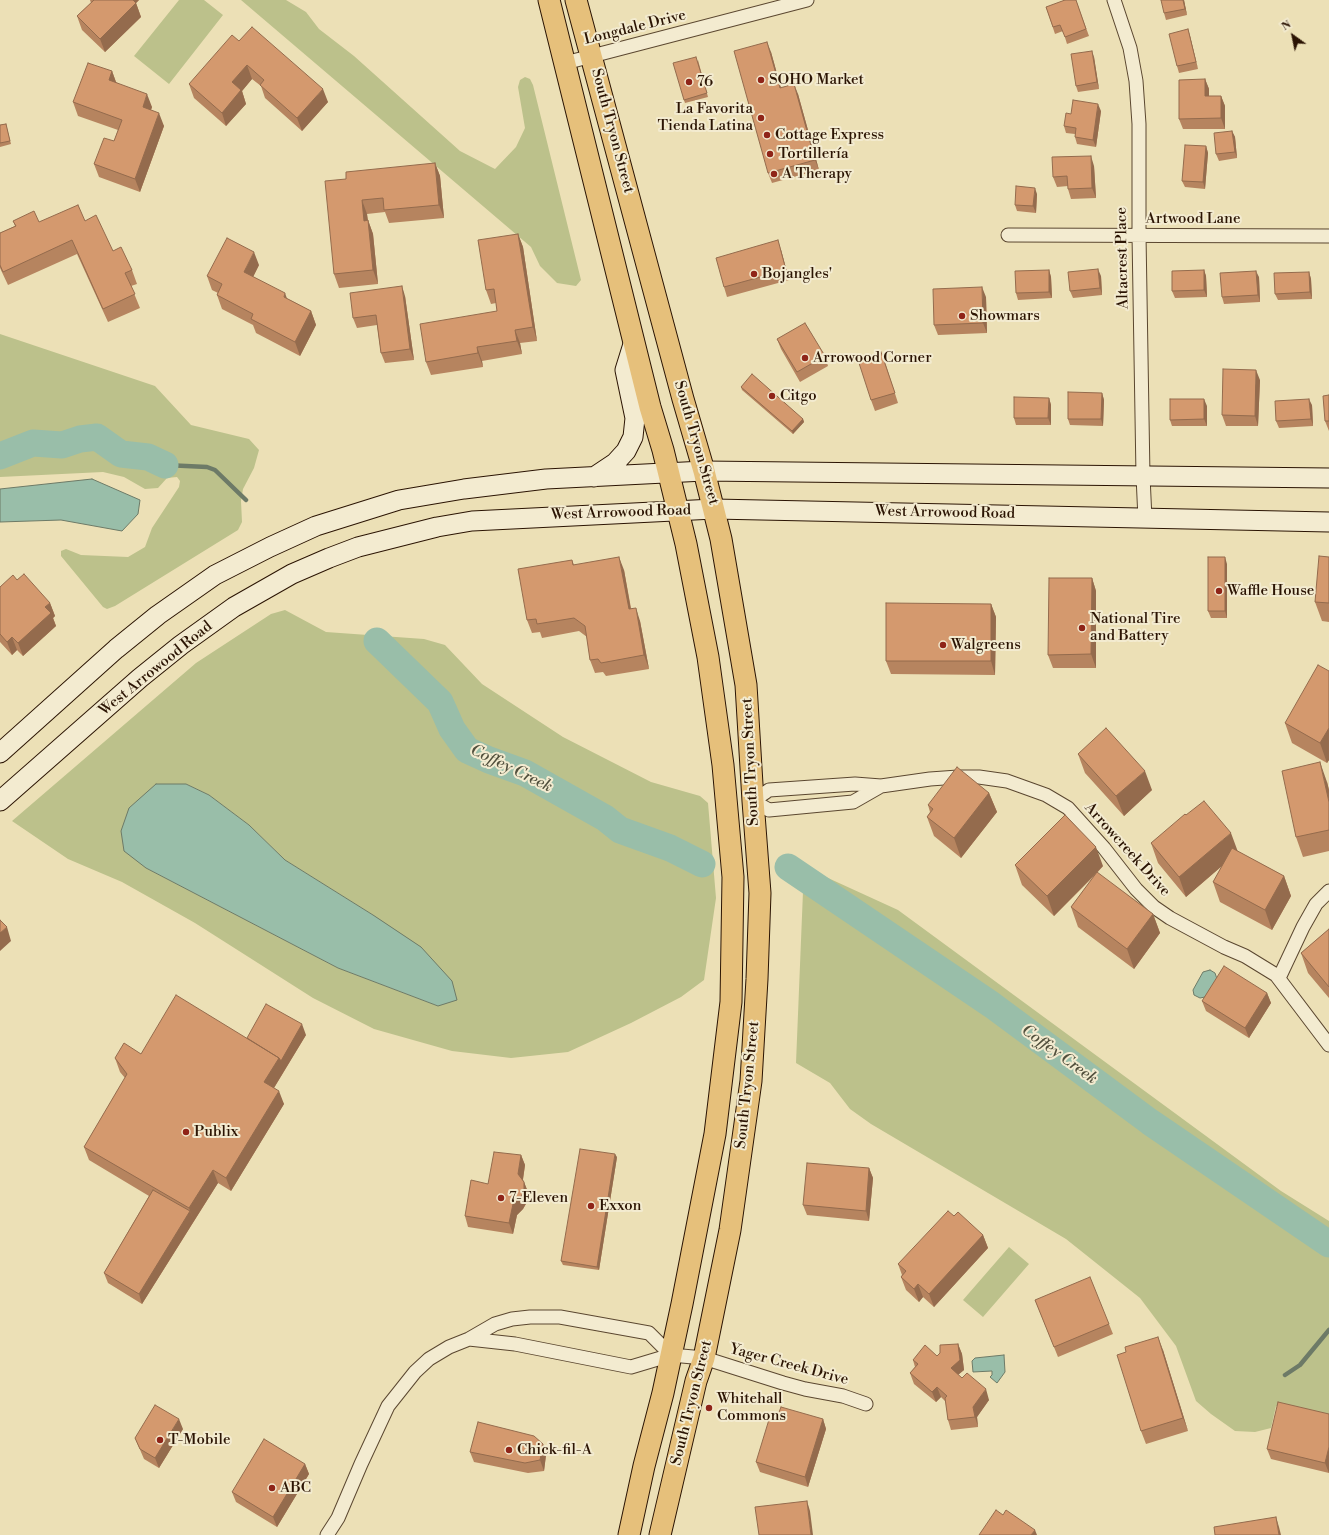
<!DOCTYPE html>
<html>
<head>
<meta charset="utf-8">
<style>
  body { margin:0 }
  #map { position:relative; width:1329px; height:1535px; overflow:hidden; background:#ece0b6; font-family:"Libre Bodoni",serif }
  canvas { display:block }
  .north { position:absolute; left:1273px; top:16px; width:40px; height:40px; -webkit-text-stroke:3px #f3ebd0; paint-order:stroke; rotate:327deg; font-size:11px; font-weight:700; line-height:16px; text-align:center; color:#2b1403 }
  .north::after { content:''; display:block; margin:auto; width:14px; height:18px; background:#2b1403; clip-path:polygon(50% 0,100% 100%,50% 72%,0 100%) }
</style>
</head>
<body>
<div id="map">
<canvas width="1329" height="1535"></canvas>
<div class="north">N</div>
</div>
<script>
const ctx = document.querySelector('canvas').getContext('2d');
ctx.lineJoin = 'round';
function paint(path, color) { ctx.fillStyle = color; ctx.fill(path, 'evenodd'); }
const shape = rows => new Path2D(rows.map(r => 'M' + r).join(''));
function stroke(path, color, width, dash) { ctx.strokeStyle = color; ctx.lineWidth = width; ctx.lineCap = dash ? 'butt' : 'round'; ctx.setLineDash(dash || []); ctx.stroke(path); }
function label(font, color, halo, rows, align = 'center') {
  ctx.font = font + ' "Libre Bodoni",serif'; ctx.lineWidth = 4; ctx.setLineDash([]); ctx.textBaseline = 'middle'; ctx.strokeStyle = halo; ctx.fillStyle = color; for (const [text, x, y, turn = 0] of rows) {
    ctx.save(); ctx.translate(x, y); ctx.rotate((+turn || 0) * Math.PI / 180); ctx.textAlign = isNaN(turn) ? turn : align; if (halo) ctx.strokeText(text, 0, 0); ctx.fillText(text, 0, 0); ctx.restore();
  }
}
const green = shape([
  [179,0,204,0,223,15,169,84,134,56],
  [241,0,286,0,306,12,319,29,354,56,460,151,495,169,516,147,525,128,518,87,520,80,525,77,530,79,533,85,581,280,576,286,557,283,540,266,531,247],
  [0,334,155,386,191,425,249,439,259,450,254,468,243,489,241,501,242,522,238,530,115,606,107,609,103,607,61,556,61,551,66,549,81,555,128,557,145,547,152,528,179,487,180,481,177,477,167,478,158,488,145,489,124,477,103,472,0,477],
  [285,610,326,632,424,639,445,645,482,684,563,737,651,782,700,796,708,803,716,898,704,980,681,997,631,1023,568,1052,511,1058,452,1051,374,1029,313,998,195,923,122,882,68,859,12,821,196,663,271,614],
  [156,784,186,784,209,795,249,825,285,860,373,915,438,1006,338,968,146,868],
  [804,867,898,910,1281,1191,1329,1221,1329,1417,1276,1406,1271,1428,1255,1432,1235,1431,1211,1414,1196,1401,1176,1346,1140,1298,1066,1239,871,1124,850,1109,830,1083,796,1063],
  [1009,1247,1029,1264,983,1317,963,1300]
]);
const water = shape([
  [92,479,140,500,138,514,122,531,61,520,0,522,0,489,92,479],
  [156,784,186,784,209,795,249,825,285,860,373,915,421,947,452,981,457,1000,438,1006,338,968,146,868,124,851,121,831,129,808,156,784],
  [1210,970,1215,973,1217,979,1205,997,1200,998,1194,995,1193,990,1203,972,1210,970],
  [1004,1355,1005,1372,997,1383,990,1377,992,1375,992,1371,973,1372,972,1361,975,1358,1004,1355]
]);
const stream = shape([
  [165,465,207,467,215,470,246,500],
  [1285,1375,1300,1365,1329,1330]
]);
const river = shape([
  [0,456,33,443,62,445,80,439,97,437,121,454,148,457,165,465],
  [377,641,440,702,452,729,467,750,489,760,525,773,605,818,620,830,670,848,702,864],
  [788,867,992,1005,1150,1122,1329,1244]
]);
const street = shape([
  [1114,0,1130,48,1136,81,1139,124,1139,235,1143,476,1145,519],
  [565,63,807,0],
  [1008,235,1329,236],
  [881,786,853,802,769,810,753,801,769,790,855,784,881,786,930,779,958,777,979,777,1007,781,1046,795,1068,808,1104,848,1136,889,1154,907,1170,918,1224,947,1245,956,1276,975,1329,1045],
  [1279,978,1303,927,1316,904,1329,891],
  [469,1339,515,1344,631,1367,671,1355,704,1358,783,1383,805,1389,843,1396,866,1404],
  [327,1535,338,1518,361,1464,388,1406,415,1372,429,1359,449,1347,469,1339,495,1324,512,1319,530,1317,560,1317,649,1333,671,1355]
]);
const secondary = shape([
  [594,477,615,463,626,451,633,437,635,418,625,370,634,341],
  [0,753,116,649,158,615,215,575,270,547,316,526,399,500,464,489,546,479,704,471,1329,478],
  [0,801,140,678,181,645,234,607,292,574,329,558,358,547,437,527,472,521,714,509,1329,522]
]);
const primary = shape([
  [549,0,650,407,663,450,686,544,708,657,723,765,733,877,731,1002,715,1134,682,1304,663,1393,644,1466,629,1535],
  [576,0,683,399,704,471,721,539,746,685,753,801,760,893,757,979,751,1081,730,1230,704,1358,696,1381,660,1535]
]);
const wall = shape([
  [90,0,139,0,136,3,141,17,105,52,82,30,77,16,91,3],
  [1076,0,1089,36,1067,44,1063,31,1055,34,1046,7],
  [1184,0,1187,15,1166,20,1164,13],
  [1188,29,1190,36,1198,69,1179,73,1177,66],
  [239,41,328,102,302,131,265,98,261,86,252,79,242,91,246,104,226,126,194,98,189,84],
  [771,52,781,88,798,94,819,170,772,183,768,173],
  [1094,57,1099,89,1078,92,1076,86],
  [698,60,708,97,685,103,684,100],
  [112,71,116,82,152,107,151,110,164,126,140,192,99,177,94,164,114,141,118,130,78,116,73,102],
  [1205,79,1209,89,1209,96,1221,96,1225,106,1225,129,1183,129,1179,119],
  [1101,111,1096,147,1077,144,1075,137,1075,134,1066,133,1064,126,1071,114],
  [6,124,11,144,0,147,0,125],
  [1232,131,1235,137,1237,158,1219,161,1216,154],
  [1206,146,1208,153,1205,189,1185,187,1182,181],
  [435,163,440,176,444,218,389,223,385,212,367,214,368,220,373,234,378,284,339,288,334,274,346,179],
  [1094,166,1096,198,1071,199,1068,189,1068,186,1057,187,1053,177],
  [1037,194,1036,213,1017,211,1015,205],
  [13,221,39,222,85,221,113,251,132,270,137,284,131,286,140,308,108,322,77,254,8,285,0,268,0,233,15,226],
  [518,234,523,247,537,341,520,343,522,354,482,361,483,367,431,375,426,362,497,311,496,303,491,304,486,290],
  [781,250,789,280,727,297,724,287],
  [259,265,253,277,288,299,311,311,316,325,300,356,256,333,253,325,222,309,217,295,218,293,212,290,207,276],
  [1049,270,1051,277,1052,298,1018,300,1016,293],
  [1204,270,1206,276,1207,297,1175,298,1172,291],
  [1309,272,1311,279,1312,299,1278,300,1275,294],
  [1101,276,1102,295,1073,298,1070,291],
  [1259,277,1260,302,1224,304,1222,297],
  [405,296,414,360,385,363,381,353,377,325,357,328,353,318],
  [986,297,987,333,938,335,934,325],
  [777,339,825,356,828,366,800,382,781,349],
  [885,362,898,403,875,411,871,400],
  [1260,380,1258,426,1226,426,1222,415],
  [741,387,803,419,804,422,793,434,742,390],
  [1102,393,1104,400,1103,426,1070,425,1068,419],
  [1329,395,1329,431,1325,421],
  [1049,398,1051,405,1051,425,1016,425,1014,418],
  [1312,405,1313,426,1279,428,1276,421],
  [1207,406,1207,426,1172,426,1170,420],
  [1329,557,1329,622,1322,621,1315,602],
  [572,560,574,565,624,570,631,608,640,621,649,669,606,676,603,672,595,673,590,660,587,637,579,631,542,638,540,632,532,633,527,620],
  [1227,564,1227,618,1211,618,1208,611],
  [1092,578,1096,591,1096,668,1053,668,1048,655],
  [17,580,50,603,55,616,53,618,56,626,23,656,17,650,12,655,0,642,0,587],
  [991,604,996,617,995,675,891,674,886,661],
  [1329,671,1329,760,1327,763,1292,743,1285,723],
  [1078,754,1152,790,1124,816,1085,773],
  [1327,782,1329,790,1329,851,1303,857,1296,837],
  [989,793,997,812,961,858,934,836,927,817,930,812,928,805],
  [1186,815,1237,851,1284,876,1291,896,1272,930,1220,902,1213,882,1222,866,1186,897,1158,863,1151,843],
  [1015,865,1103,866,1097,873,1153,914,1160,933,1134,969,1078,927,1071,907,1095,875,1054,916,1022,885],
  [1329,929,1329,998,1308,973,1301,953],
  [1267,993,1271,1003,1249,1038,1206,1011,1202,1001],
  [306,1035,274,1088,284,1104,231,1191,218,1183,142,1304,108,1283,104,1273,149,1196,89,1160,84,1147,125,1078,120,1072,115,1058,247,1038],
  [521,1155,525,1165,523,1180,528,1192,527,1202,523,1209,517,1215,513,1234,468,1227,465,1216,488,1184],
  [617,1157,599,1270,563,1265,561,1261],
  [869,1168,873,1178,869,1221,807,1215,803,1205],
  [954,1216,983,1235,988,1248,934,1307,923,1297,919,1302,906,1290,901,1277,902,1275,898,1264],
  [1035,1300,1109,1324,1113,1334,1058,1357],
  [958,1344,962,1354,964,1370,958,1375,989,1400,977,1417,978,1427,951,1430,948,1420,946,1402,941,1397,936,1402,914,1384,910,1373,915,1367,913,1360,937,1356],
  [1163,1350,1188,1431,1146,1444,1141,1431,1126,1352],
  [1329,1414,1329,1473,1271,1459,1267,1449],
  [778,1415,823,1419,826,1429,808,1487,760,1472,756,1462],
  [183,1429,159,1468,144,1459,135,1438],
  [470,1452,546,1455,544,1471,528,1473,474,1462],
  [305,1464,309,1474,277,1527,236,1502,232,1492]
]);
const shadedWall = shape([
  [129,0,139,0,132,7],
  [1183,0,1184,0,1187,15,1185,9],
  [136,3,141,17,105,52,100,39],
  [1188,29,1190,36,1198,69,1196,62],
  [767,42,771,52,784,99,780,88],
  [1092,51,1094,57,1099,89,1097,82],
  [247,65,252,79,242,91,246,104,226,126,222,113,232,82],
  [112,71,117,85,109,80],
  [1205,79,1209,89,1209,106,1205,96],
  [794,84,798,94,819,170,815,160],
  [323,89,328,102,302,131,297,118],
  [147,94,152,107,147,120,143,107],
  [1221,96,1225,106,1225,129,1221,118],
  [1098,104,1101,111,1096,147,1093,140],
  [159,113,164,126,140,192,135,179],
  [1232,131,1235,137,1237,158,1235,152],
  [1206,146,1208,153,1205,189,1203,182],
  [1091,156,1094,166,1096,198,1092,188],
  [435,163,440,176,444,218,439,205],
  [1035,188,1037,194,1036,213,1033,206],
  [362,200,367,214,369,234,364,221],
  [368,220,373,234,378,284,373,270],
  [518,234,523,247,537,341,533,327],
  [778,240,781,250,789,280,786,270],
  [254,252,259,265,249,285,244,272],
  [1098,269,1101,276,1102,295,1100,288],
  [1049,270,1051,277,1052,298,1049,292],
  [1204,270,1206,276,1207,297,1204,290],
  [1256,271,1259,277,1260,302,1258,295],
  [1309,272,1311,279,1312,299,1310,292],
  [402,286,405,296,414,360,410,349],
  [982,287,986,297,987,333,983,323],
  [285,293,290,307,284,297],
  [311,311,316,325,300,356,295,342],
  [515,330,520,343,522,354,517,341],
  [477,347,482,361,483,367,478,353],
  [1256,370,1260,380,1258,426,1255,416],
  [1102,393,1104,400,1103,426,1101,419],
  [1049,398,1051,405,1051,425,1048,418],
  [1204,399,1207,406,1207,426,1204,419],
  [1309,399,1312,405,1313,426,1311,419],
  [803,419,804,422,793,434,792,431],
  [619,557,624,570,633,622,629,609],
  [1225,557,1227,564,1227,618,1225,611],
  [1092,578,1096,591,1096,668,1091,654],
  [50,603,55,616,53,618,56,626,23,656,18,643,45,607],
  [991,604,996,617,995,675,991,661],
  [636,608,640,621,649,669,644,655],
  [12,637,17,650,12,655,7,642],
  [1329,728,1329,760,1327,763,1320,743],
  [1320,762,1327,782,1329,790,1329,802],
  [1145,771,1152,790,1124,816,1116,796],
  [989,793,997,812,961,858,954,838],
  [1231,833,1238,852,1186,897,1179,877],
  [1096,847,1103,866,1054,916,1047,896],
  [1284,876,1291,896,1272,930,1265,910],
  [1153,914,1160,933,1134,969,1127,949],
  [7,927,11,941,0,951,0,933],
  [1267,993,1271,1003,1249,1038,1245,1028],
  [302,1024,306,1035,269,1096,264,1082,279,1058],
  [279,1091,284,1104,231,1191,226,1178],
  [615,1154,617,1157,599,1270,597,1267],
  [521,1155,525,1165,522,1185,518,1174],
  [869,1168,873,1178,869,1221,866,1211],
  [213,1170,218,1183,194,1221,189,1208],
  [524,1182,528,1192,527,1202,523,1209,517,1215,513,1234,509,1223,513,1204],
  [190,1211,194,1221,142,1304,139,1294],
  [983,1235,988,1248,934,1307,929,1294],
  [918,1284,923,1297,919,1302,914,1289],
  [1158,1337,1163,1350,1188,1431,1183,1418],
  [958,1344,962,1354,964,1370,954,1378,951,1368],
  [937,1387,941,1397,936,1402,932,1392],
  [986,1389,989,1400,977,1417,978,1427,975,1417,973,1407],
  [179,1419,183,1429,159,1468,155,1458],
  [823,1419,826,1429,808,1487,805,1477],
  [543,1444,546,1455,544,1471,540,1460],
  [1329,1447,1329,1473,1325,1463],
  [305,1464,309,1474,277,1527,273,1517],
  [807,1501,810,1511,813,1535,811,1535],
  [1276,1517,1279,1527,1281,1535,1279,1535],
  [1035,1530,1037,1535,1031,1535]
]);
const building = shape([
  [94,0,133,0,136,3,100,39,77,16,94,0],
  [1065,0,1076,0,1086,29,1065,37,1060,25,1053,27,1046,7,1065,0],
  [1161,0,1183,0,1185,9,1164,13,1161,0],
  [252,27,323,89,297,118,260,85,264,80,247,65,232,82,241,90,222,113,189,84,232,35,239,41,252,27],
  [1188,29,1196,62,1177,66,1169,34,1188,29],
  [767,42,780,88,794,84,815,160,768,173,734,51,767,42],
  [1092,51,1097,82,1076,86,1071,54,1092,51],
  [696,57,707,93,684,100,673,63,696,57],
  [88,63,112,71,109,80,147,94,143,107,159,113,135,179,94,164,104,138,114,141,122,120,73,102,88,63],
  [1205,79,1205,96,1221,96,1221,118,1179,119,1179,80,1205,79],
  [1073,100,1098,104,1093,140,1075,137,1076,128,1064,126,1066,113,1071,114,1073,100],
  [6,124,10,141,0,143,0,125,6,124],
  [1232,131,1235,152,1216,154,1214,133,1232,131],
  [1185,145,1206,146,1203,182,1182,181,1185,145],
  [1091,156,1092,188,1068,189,1067,176,1053,177,1052,157,1091,156],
  [435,163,439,205,384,210,383,198,362,200,364,221,368,220,373,270,334,274,325,181,346,179,346,172,435,163],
  [1016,186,1035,188,1033,206,1015,205,1016,186],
  [78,205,85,221,96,215,113,251,121,247,132,270,125,273,135,294,103,309,72,240,3,272,0,265,0,233,16,226,13,221,34,211,39,222,78,205],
  [518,234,533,327,515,330,517,341,477,347,478,353,426,362,420,324,497,311,494,289,486,290,478,240,518,234],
  [227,238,254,252,244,272,285,293,284,297,311,311,295,342,251,319,253,314,217,295,222,284,207,276,227,238],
  [778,240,786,270,724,287,716,258,778,240],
  [1098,269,1100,288,1070,291,1068,272,1098,269],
  [1049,270,1049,292,1016,293,1015,271,1049,270],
  [1204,270,1204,290,1172,291,1172,271,1204,270],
  [1256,271,1258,295,1222,297,1220,273,1256,271],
  [1309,272,1310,292,1275,294,1274,273,1309,272],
  [402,286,410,349,381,353,376,315,353,318,350,293,402,286],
  [982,287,983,323,934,325,933,289,982,287],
  [805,323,825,356,797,372,777,339,805,323],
  [881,352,895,393,871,400,858,360,881,352],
  [1223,369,1256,370,1255,416,1222,415,1223,369],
  [752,374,803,419,792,431,741,387,752,374],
  [1068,392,1102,393,1101,419,1068,419,1068,392],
  [1329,395,1329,421,1325,421,1323,396,1329,395],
  [1014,397,1049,398,1048,418,1014,418,1014,397],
  [1170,399,1204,399,1204,419,1170,420,1170,399],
  [1309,399,1311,419,1276,421,1275,401,1309,399],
  [1319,556,1329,557,1329,603,1315,602,1319,556],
  [619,557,629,609,636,608,644,655,601,663,598,659,590,660,585,626,574,618,537,624,536,619,527,620,518,569,572,560,573,565,619,557],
  [1208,557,1225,557,1225,611,1208,611,1208,557],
  [24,574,50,603,45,607,51,613,18,643,12,637,7,642,0,634,0,587,13,575,17,580,24,574],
  [1049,578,1092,578,1091,654,1048,655,1049,578],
  [886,603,991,604,991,661,886,661,886,603],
  [1318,665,1329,671,1329,728,1320,743,1285,723,1318,665],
  [1106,728,1145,771,1116,796,1078,754,1106,728],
  [1320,762,1329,802,1329,830,1296,837,1282,771,1320,762],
  [957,767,989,793,954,838,927,817,933,809,928,805,957,767],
  [1204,801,1231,833,1179,877,1151,843,1185,814,1186,815,1204,801],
  [1065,815,1096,847,1047,896,1015,865,1065,815],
  [1232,848,1284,876,1265,910,1213,882,1232,848],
  [1097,872,1153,914,1127,949,1071,907,1097,872],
  [0,920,7,927,0,933,0,920],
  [1329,929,1329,987,1301,953,1329,929],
  [1224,966,1267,993,1245,1028,1202,1001,1224,966],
  [176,995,279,1058,264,1082,279,1091,226,1178,213,1170,189,1208,84,1147,127,1074,115,1058,124,1043,141,1054,176,995],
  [266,1004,302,1024,281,1061,279,1058,247,1038,266,1004],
  [580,1149,615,1154,597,1267,561,1261,580,1149],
  [494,1152,521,1155,518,1174,524,1182,524,1191,520,1198,513,1204,509,1223,465,1216,471,1180,488,1184,494,1152],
  [807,1163,869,1168,866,1211,803,1205,807,1163],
  [153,1190,190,1211,139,1294,104,1273,153,1190],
  [948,1211,954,1216,958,1212,983,1235,929,1294,918,1284,914,1289,901,1277,906,1271,898,1264,948,1211],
  [1090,1277,1109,1324,1054,1347,1035,1300,1090,1277],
  [1158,1337,1183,1418,1141,1431,1117,1355,1126,1352,1125,1347,1158,1337],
  [958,1344,960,1360,951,1368,962,1378,967,1373,986,1389,973,1407,975,1417,948,1420,945,1398,947,1396,937,1387,932,1392,910,1373,918,1364,913,1360,925,1345,937,1356,940,1353,940,1345,958,1344],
  [1278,1402,1329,1414,1329,1447,1325,1463,1267,1449,1278,1402],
  [155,1405,179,1419,155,1458,140,1449,135,1438,155,1405],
  [781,1407,823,1419,805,1477,756,1462,771,1413,778,1415,781,1407],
  [478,1422,534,1436,543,1444,540,1460,525,1463,470,1452,478,1422],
  [264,1439,305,1464,273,1517,232,1492,264,1439],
  [807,1501,811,1535,759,1535,755,1507,807,1501],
  [996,1510,1003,1515,1006,1510,1035,1530,1031,1535,979,1535,996,1510],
  [1276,1517,1279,1535,1215,1535,1214,1527,1276,1517]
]);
const markers = [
  [761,80,4,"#8f2418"],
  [689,82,4,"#8f2418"],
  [761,118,4,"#8f2418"],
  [767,135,4,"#8f2418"],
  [770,154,4,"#8f2418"],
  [774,174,4,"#8f2418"],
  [754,274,4,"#8f2418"],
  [962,316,4,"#8f2418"],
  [805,358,4,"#8f2418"],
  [772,396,4,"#8f2418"],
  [1219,591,4,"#8f2418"],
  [1082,628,4,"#8f2418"],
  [943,645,4,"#8f2418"],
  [186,1132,4,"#8f2418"],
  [501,1198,4,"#8f2418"],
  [591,1206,4,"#8f2418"],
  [709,1408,4,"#8f2418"],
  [160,1440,4,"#8f2418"],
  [509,1450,4,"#8f2418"],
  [272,1488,4,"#8f2418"]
];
const streetNames = [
  ["Longdale Drive",635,28,-14],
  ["South Tryon Street",612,131,75],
  ["Artwood Lane",1193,219],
  ["Altacrest Place",1123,258,-91],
  ["South Tryon Street",696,443,74],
  ["West Arrowood Road",621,513,-2],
  ["West Arrowood Road",945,513,1],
  ["West Arrowood Road",156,669,-39],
  ["South Tryon Street",751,762,-93],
  ["Arrowcreek Drive",1127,850,48],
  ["South Tryon Street",748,1085,-84],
  ["Yager Creek Drive",789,1365,15],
  ["South Tryon Street",692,1403,-76]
];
const poiNames = [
  ["SOHO Market",769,80],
  ["76",697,82],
  ["La Favorita",753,109,"right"],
  ["Tienda Latina",753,126,"right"],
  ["Cottage Express",775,135],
  ["Tortillería",778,154],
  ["A Therapy",782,174],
  ["Bojangles'",762,274],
  ["Showmars",970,316],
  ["Arrowood Corner",813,358],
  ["Citgo",780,396],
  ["Waffle House",1227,591],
  ["National Tire",1090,619],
  ["and Battery",1090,636],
  ["Walgreens",951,645],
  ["Publix",194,1132],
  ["7-Eleven",509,1198],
  ["Exxon",599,1206],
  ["Whitehall",717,1399],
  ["Commons",717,1416],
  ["T-Mobile",168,1440],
  ["Chick-fil-A",517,1450],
  ["ABC",280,1488]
];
const waterNames = [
  ["Coffey Creek",511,769,26],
  ["Coffey Creek",1059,1055,36]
];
paint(green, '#bcc18b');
paint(water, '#99bea9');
stroke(water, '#6d7a67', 1);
stroke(stream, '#6d7a67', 4.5);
stroke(river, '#99bea9', 27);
stroke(street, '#5b4730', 15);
stroke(secondary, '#2b1403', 21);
stroke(primary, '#2b1403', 23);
stroke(street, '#f3ebd0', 13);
stroke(secondary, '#f3ebd0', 19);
stroke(primary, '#e6c07b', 21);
paint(wall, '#b6845f');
paint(shadedWall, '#946b4d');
paint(building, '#d4996e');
stroke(building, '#946b4d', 1);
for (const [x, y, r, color] of markers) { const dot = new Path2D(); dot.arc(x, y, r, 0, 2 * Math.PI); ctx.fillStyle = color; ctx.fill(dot); stroke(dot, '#f3ebd0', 1.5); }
label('15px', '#2b1403', '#f3ebd0', streetNames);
label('15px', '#2b1403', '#f3ebd0', poiNames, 'left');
label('italic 16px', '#52503d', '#f3ebd0', waterNames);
</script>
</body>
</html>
